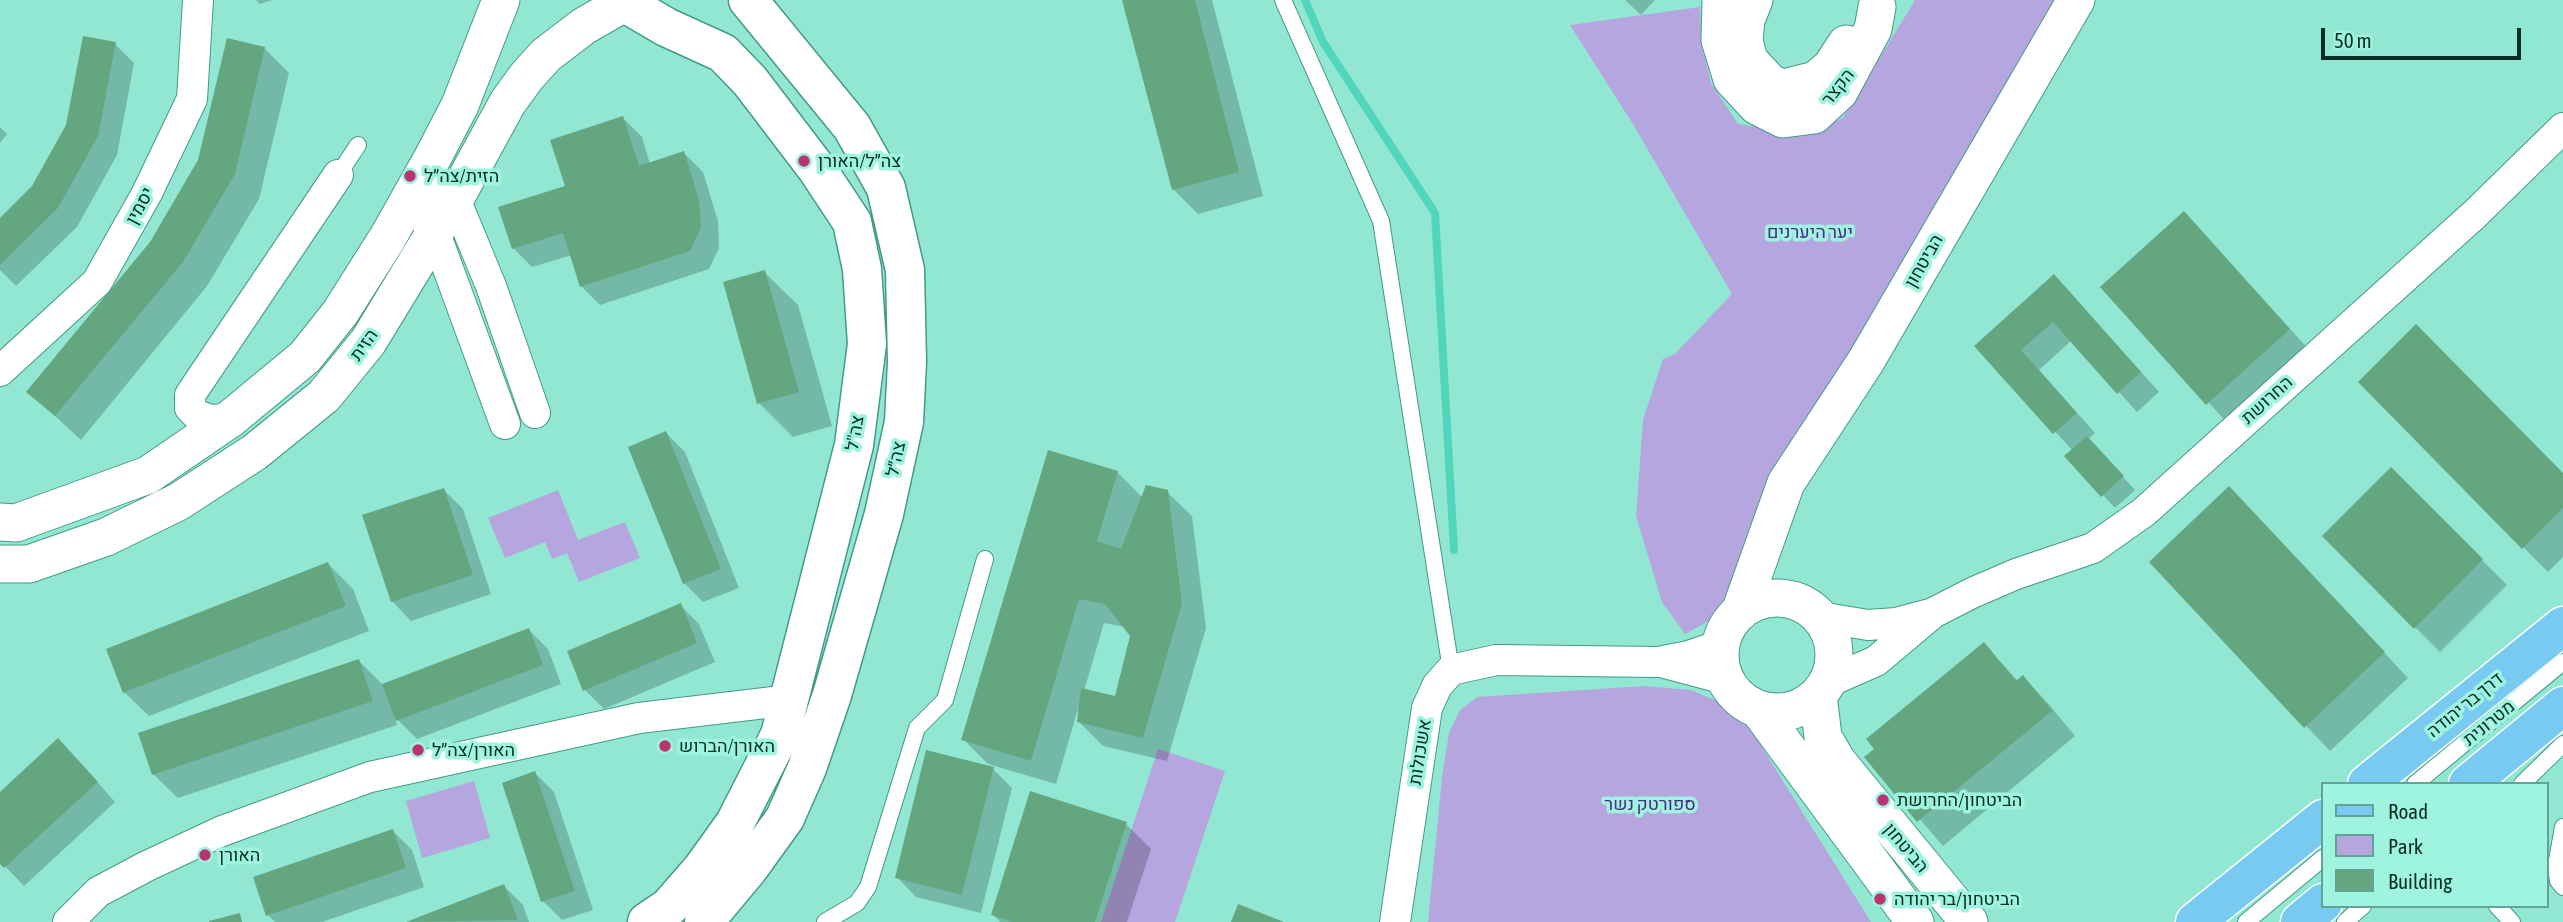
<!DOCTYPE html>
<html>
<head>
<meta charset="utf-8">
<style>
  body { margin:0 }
  #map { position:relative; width:2563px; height:922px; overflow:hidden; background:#91e7d2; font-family:"Asap Condensed",sans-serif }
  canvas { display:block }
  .legend { position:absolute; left:2321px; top:782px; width:228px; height:126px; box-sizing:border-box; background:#9ef4df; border:2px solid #61a495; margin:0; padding:9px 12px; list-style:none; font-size:21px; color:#062d26 }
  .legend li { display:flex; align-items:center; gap:14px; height:35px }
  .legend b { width:35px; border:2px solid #61a495 }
  .scale { position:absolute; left:2321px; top:28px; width:200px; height:32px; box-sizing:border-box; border:4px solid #062d26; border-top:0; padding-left:9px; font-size:21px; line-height:24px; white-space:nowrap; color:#062d26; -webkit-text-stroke:5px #9ef4df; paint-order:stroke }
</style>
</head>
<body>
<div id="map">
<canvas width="2563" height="922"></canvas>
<ul class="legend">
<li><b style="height:9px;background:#79caf1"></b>Road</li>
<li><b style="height:19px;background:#b6a6e0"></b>Park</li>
<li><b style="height:19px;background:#64a680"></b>Building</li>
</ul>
<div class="scale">50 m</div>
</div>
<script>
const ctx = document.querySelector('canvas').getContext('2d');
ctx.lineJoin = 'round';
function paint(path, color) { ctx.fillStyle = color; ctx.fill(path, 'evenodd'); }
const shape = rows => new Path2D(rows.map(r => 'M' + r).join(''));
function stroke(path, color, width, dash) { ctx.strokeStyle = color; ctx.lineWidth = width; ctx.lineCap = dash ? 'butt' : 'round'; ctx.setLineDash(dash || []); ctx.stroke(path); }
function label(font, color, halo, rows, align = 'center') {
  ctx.font = font + ' "Asap Condensed",Heebo,sans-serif'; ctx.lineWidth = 7; ctx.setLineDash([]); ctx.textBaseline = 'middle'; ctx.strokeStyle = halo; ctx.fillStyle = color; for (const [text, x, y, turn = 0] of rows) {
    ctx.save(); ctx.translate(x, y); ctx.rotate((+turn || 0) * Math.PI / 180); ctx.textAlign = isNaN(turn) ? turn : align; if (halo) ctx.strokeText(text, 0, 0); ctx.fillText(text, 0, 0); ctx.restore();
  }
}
const green = shape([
  [1915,0,2063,0,1727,600,1716,617,1685,634,1662,602,1636,516,1643,420,1663,359,1675,354,1732,294,1634,126,1570,25,1700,7,1702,47,1711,83,1738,124,1806,135,1843,118],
  [558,490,578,540,625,522,640,558,579,582,567,553,552,559,545,542,505,558,488,518],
  [1644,686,1691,690,1717,701,1748,725,1871,922,1428,922,1442,777,1449,733,1460,710,1477,697],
  [1158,749,1225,771,1175,922,1101,922],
  [474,781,490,838,422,858,406,801]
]);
const shadow = shape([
  [256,0,272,0,260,4],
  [1124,0,1212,0,1263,196,1198,214,1173,189],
  [1625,0,1655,0,1641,15],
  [115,44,134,63,117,155,77,227,16,286,0,270,0,220,33,188],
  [264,48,289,73,259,199,207,286,81,440,29,392,151,243],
  [623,118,642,137,650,164,684,153,703,172,718,221,719,248,709,269,600,305,581,286,572,255,532,267,513,248],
  [0,127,7,134,0,143],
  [2184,213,2313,354,2232,428,2103,287],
  [764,272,798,305,832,426,793,437,759,403],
  [2073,296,2159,392,2137,412,2072,340,2039,370,2095,433,2088,439,2135,490,2115,508,2067,456,2073,451,1977,346],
  [2360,382,2563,475,2563,557,2548,572],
  [666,433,685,452,739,588,703,602,684,583],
  [2391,469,2507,585,2440,652,2324,536],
  [1117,472,1143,498,1167,492,1192,516,1206,628,1167,761,1103,746,1079,722,1078,709,1056,784,988,764,1012,788,981,913,916,897,897,877,992,768,963,739],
  [1104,623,1125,627,1132,636,1116,698,1084,691],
  [444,490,463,509,491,594,411,621,392,601],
  [2253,513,2408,678,2330,751,2151,562],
  [328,564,353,589,369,631,149,716,124,692],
  [680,605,699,624,715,662,604,709,585,690],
  [529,630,548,649,561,684,417,739,394,716,397,725,178,798,153,774,359,661,384,686],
  [1984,644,2018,681,2023,677,2047,702,2075,736,1943,846,1867,758],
  [77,759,115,802,24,886,0,861,0,794],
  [535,773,554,792,593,910,562,920,543,901],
  [1126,824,1151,849,1127,922,1000,922,993,914],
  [393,831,412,850,424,887,322,922,275,922,268,915],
  [504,886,523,905,529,922,411,922]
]);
const stream = shape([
  [1305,0,1323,42,1435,213,1454,550]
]);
const building = shape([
  [1122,0,1195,0,1239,172,1172,190],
  [83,36,116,42,98,136,58,208,0,265,0,218,32,186,66,125],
  [227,38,265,47,235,174,183,262,55,416,26,392,150,242,198,160],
  [623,116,639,166,684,151,699,200,701,228,690,251,580,287,563,233,512,249,498,207,565,186,550,140],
  [2184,211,2290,329,2206,405,2100,287],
  [765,270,799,392,757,404,723,282],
  [2054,274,2141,372,2117,394,2053,322,2021,350,2077,413,2053,434,1974,346],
  [2416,324,2563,473,2563,508,2522,549,2358,382],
  [666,431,721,569,683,584,628,447],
  [2087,436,2124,476,2101,497,2064,456],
  [1048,450,1118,471,1097,541,1121,549,1146,485,1168,490,1182,603,1143,738,1077,722,1081,688,1115,696,1130,636,1105,604,1079,599,1031,761,961,740],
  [2391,467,2483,559,2414,629,2322,536],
  [2229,486,2385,652,2304,728,2149,562],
  [444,488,473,575,391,602,362,515],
  [328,562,346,606,123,693,106,649],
  [681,603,697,643,583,691,567,651],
  [529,628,543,665,396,721,382,684],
  [1984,642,2016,681,2023,675,2052,711,1917,822,1864,757,1874,749,1866,739],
  [359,659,373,701,152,775,138,733],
  [58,738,98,782,4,868,0,864,0,792],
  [926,750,994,767,962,895,895,878],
  [535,771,575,891,541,902,502,783],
  [1030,791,1127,822,1095,922,1013,922,991,915],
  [393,829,406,868,266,916,253,877],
  [504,884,518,920,406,922],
  [1238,904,1284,922,1231,922],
  [240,913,242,922,209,922,209,921]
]);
const service = shape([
  [1283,0,1381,221,1451,670],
  [338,175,358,145],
  [2415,784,2563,662],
  [2522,784,2563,744],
  [2563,827,2556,866,2558,881,2563,887],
  [2497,906,2512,922],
  [825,922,857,903,868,887,917,728,945,700,985,559],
  [2246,922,2323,858],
  [2345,922,2363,906]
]);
const minor = shape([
  [409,199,435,233,505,424],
  [437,199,455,199,491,286,535,413],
  [0,371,97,282,147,193,192,99,198,0],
  [230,419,210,420,197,415,190,408,190,395,338,175],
  [1819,617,1868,625,1896,623,1930,614],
  [1665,663,1725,679],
  [1828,682,1876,661,1933,613,1972,593,2016,574,2093,548,2144,512,2475,214,2563,128],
  [68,922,98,892,147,866,222,831,370,777,639,718,790,700],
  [1395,922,1427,708,1437,686,1451,670,1496,660,1658,662,1689,656,1721,645]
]);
const tertiary = shape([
  [1721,0,1720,40,1732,79,1757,106,1783,119,1814,115,1839,92,1873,29,1877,7],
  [1754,0,1746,20,1744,41,1749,60,1771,84,1784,88,1816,80,1831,67,1846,44],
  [0,522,16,523,148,475,230,419,305,357,340,313,388,237,433,157,460,105,501,0],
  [0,564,29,564,106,537,178,502,255,452,324,396,368,342,455,199,508,102,527,76,546,55,584,26,624,3],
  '1720 655a57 57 0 1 1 114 0a57 57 0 1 1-114 0Z',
  [1740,612,1786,483,1866,361,2076,0],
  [1818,695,1823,737,1837,761,1969,922],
  [1759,710,1915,922]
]);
const secondary = shape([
  [620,0,666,27,723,53,750,81,817,169,852,222,862,269,867,344,854,445,780,735,735,823,702,869,669,907,647,922],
  [704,922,749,868,785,818,807,768,832,695,884,514,904,422,907,362,905,270,886,188,852,127,748,0]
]);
const primary = shape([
  [2367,784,2563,626],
  [2468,784,2563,706],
  [2195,922,2323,819],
  [2300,922,2323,903]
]);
const markers = [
  [804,161,7,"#bb3270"],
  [410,176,7,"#bb3270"],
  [665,746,7,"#bb3270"],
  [418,750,7,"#bb3270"],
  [1883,800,7,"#bb3270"],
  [205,855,7,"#bb3270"],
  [1880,899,7,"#bb3270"]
];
const streetNames = [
  ["הקצר",1838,87,-52],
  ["יסמין",140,206,-62],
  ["הביטחון",1924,261,-60],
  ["הזית",364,345,-54],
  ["החרושת",2267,400,-42],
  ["צה\"ל",855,433,-80],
  ["צה״ל",896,459,-78],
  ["דרך בר יהודה",2465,705,-39],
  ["מטרונית",2489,723,-39],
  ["אשכולות",1420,752,-81],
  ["הביטחון",1906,848,50]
];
const poiNames = [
  ["צה״ל/האורן",818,161],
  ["הזית/צה״ל",424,176],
  ["האורן/הברוש",679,746],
  ["האורן/צה״ל",432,750],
  ["הביטחון/החרושת",1897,800],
  ["האורן",219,855],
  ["הביטחון/בר יהודה",1894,899]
];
const parkNames = [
  ["יער היערנים",1810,232],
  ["ספורטק נשר",1650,804]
];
paint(green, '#b6a6e0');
paint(shadow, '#0003');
stroke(stream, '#52d6bb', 8);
paint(building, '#64a680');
stroke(service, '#439a88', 18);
stroke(minor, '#439a88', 32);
stroke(tertiary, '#439a88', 39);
stroke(secondary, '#439a88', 41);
stroke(primary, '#fff', 41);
stroke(service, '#fff', 16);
stroke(minor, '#fff', 30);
stroke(tertiary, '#fff', 37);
stroke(secondary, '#fff', 38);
stroke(primary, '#79caf1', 38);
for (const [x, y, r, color] of markers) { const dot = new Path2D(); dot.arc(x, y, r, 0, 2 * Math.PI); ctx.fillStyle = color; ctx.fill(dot); stroke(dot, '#9ef4df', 2.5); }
label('18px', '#062d26', '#9ef4df', streetNames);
label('18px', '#062d26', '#9ef4df', poiNames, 'left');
label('18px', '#4e2787', '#9ef4df', parkNames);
</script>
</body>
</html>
